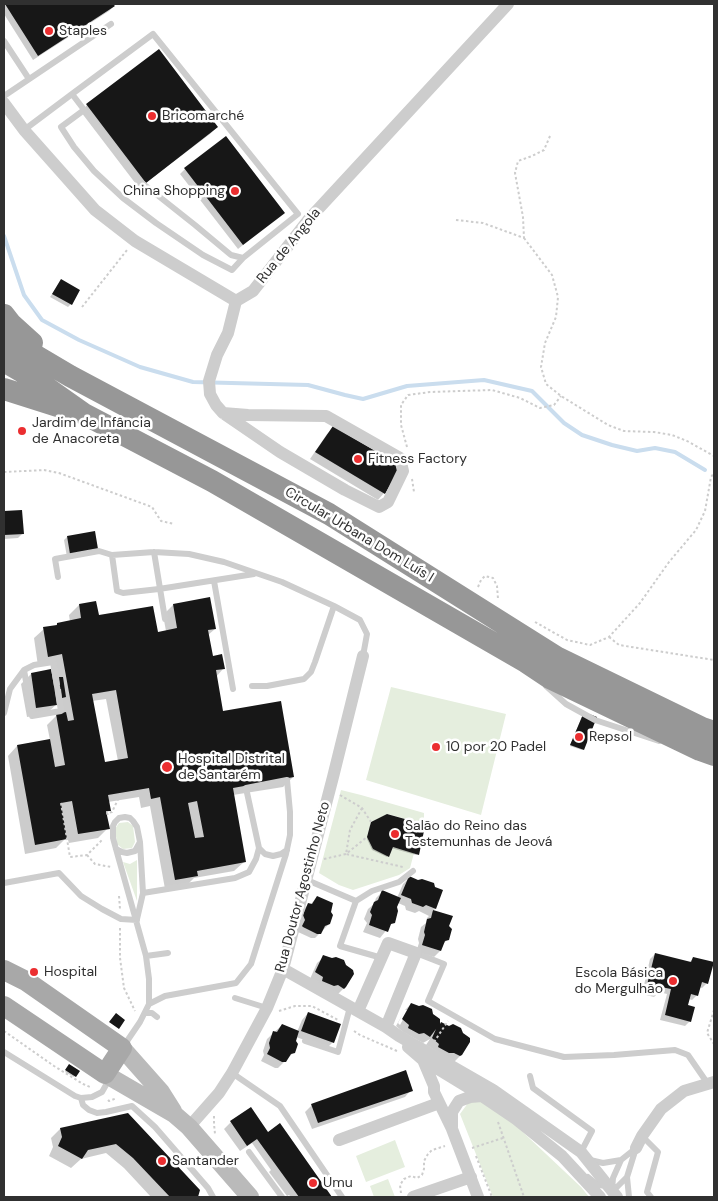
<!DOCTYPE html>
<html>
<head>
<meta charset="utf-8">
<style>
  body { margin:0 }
  #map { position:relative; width:718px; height:1201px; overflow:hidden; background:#fff; font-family:"DM Sans",sans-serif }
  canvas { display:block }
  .frame { position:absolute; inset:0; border:5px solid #303030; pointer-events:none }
</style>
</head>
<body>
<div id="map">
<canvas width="718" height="1201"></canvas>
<div class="frame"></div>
</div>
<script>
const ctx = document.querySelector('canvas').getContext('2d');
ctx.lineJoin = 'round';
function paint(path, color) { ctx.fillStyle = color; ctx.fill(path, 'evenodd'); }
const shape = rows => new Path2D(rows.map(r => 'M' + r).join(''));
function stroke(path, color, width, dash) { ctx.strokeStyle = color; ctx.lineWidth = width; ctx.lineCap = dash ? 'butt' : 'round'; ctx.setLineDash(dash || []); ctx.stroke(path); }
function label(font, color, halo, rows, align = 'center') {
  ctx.font = font + ' "DM Sans",sans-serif'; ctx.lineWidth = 5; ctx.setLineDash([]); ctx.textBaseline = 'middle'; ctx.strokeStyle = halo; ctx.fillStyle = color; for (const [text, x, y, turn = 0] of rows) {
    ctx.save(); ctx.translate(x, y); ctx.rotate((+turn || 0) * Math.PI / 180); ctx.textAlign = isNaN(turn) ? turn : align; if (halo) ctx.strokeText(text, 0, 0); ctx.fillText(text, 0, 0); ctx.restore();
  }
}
const green = shape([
  [391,687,506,714,481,815,366,780],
  [341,790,361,795,424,813,424,831,411,827,412,821,388,814,371,822,367,837,373,849,389,856,393,847,414,853,410,868,399,875,353,890,339,885,319,873],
  [128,822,133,826,135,842,132,848,123,849,117,844,115,829,119,823],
  [137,860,137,901,123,862,130,864],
  [477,1101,492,1103,581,1187,589,1197,493,1197,460,1114,468,1103],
  [395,1140,405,1167,366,1182,356,1156],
  [388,1179,395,1197,374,1197,370,1186]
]);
const shadow = shape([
  [4,4,112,4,114,6,109,11,33,60,4,14],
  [87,105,217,127,210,134,139,188,81,112],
  [185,169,283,213,238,249,180,174],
  [61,281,71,304,68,307,50,297],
  [334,428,384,493,378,500,310,459,327,434],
  [21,511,23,533,18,538,4,539,4,512],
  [67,537,97,549,67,557,64,540],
  [95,602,98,617,157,633,166,631,163,615,173,605,215,629,208,635,212,658,223,669,216,677,222,713,293,777,283,787,233,795,244,862,234,871,194,878,187,885,165,889,150,806,141,808,139,797,108,802,110,810,106,814,108,828,98,838,69,843,67,837,56,848,25,854,8,756,17,746,50,740,47,725,57,715,59,702,46,714,27,717,21,684,31,674,53,686,52,663,38,666,34,638,44,629,54,627,57,624,70,622,69,615,79,605],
  [106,699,118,761,104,763,92,701],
  [583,714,583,749,582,750,570,746],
  [370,825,409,828,418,854,416,855,391,848,387,857,372,850,367,839],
  [409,878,442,891,435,909,432,911,451,917,448,926,448,939,442,945,440,951,434,957,416,952,419,943,418,939,421,927,426,923,427,918,429,916,419,911,415,913,406,910,405,906,398,903,393,922,380,938,363,932,367,923,364,919,368,909,374,904,376,898,382,892,397,898,403,884],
  [317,897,329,924,315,938,311,938,298,932,304,909,308,904,310,905],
  [655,954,689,963,693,958,707,983,702,988,699,987,697,995,692,1000,689,999,687,1006,690,1021,685,1026,660,1020,667,994,659,992,654,997,642,994,650,959],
  [324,957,345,966,345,987,338,994,310,979,317,963],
  [411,1004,432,1014,439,1023,449,1027,461,1055,454,1062,426,1045,430,1039,423,1043,403,1032,396,1026,405,1010,398,1023,400,1025,408,1010,405,1010],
  [308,1013,333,1042,327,1048,296,1037,294,1052,278,1068,275,1068,261,1061,264,1055,263,1051,267,1039,282,1025,297,1032,302,1020],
  [68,1067,78,1071,74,1077,65,1072],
  [411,1090,405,1097,312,1129,305,1112,312,1105],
  [127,1115,199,1190,197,1197,151,1197,124,1168,106,1153,81,1159,71,1168,49,1156,53,1147,51,1138,60,1129],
  [231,1122,266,1131,297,1148,330,1197,291,1197,289,1195,287,1196,269,1172,271,1170,252,1143,240,1151,224,1129]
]);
const stream = shape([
  [4,236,24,295,42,320,79,340,140,367,193,382,308,385,345,395,363,399,407,386,484,380,532,391,564,423,582,435,612,445,637,451,655,448,675,452,705,470]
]);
const building = shape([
  [5,4,113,4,115,6,38,56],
  [159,49,218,127,146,183,86,104],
  [226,136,285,213,243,245,184,168],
  [61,279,80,290,72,305,52,294],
  [333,426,401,466,385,494,315,452],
  [22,510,24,534,4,535,4,511],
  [95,531,98,549,70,554,67,536],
  [210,597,216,629,208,630,213,656,222,654,225,669,216,670,223,711,281,701,294,777,233,788,246,862,197,871,198,876,175,880,160,797,151,799,149,788,108,795,111,811,106,811,110,829,78,834,72,801,61,803,67,839,35,845,17,745,50,739,55,767,65,765,56,714,66,712,68,721,74,720,62,654,48,657,43,627,57,625,57,623,81,618,79,604,96,601,99,615,153,606,158,632,177,628,173,604],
  [116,690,128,758,105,762,92,694],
  [197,801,204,837,195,838,188,803],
  [51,669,54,686,60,685,59,677,63,677,66,697,62,698,61,689,55,690,57,705,36,708,31,673],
  [584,712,597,717,584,750,570,745],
  [387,814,412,821,411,827,424,831,419,855,393,847,389,857,373,849,367,837,371,822],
  [409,876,418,880,422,879,434,883,435,887,443,890,436,909,426,905,423,907,412,903,411,899,401,895],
  [382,890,401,898,397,907,398,911,395,923,391,924,388,932,369,925,372,915,370,912,374,902,378,900],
  [317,896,333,903,331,912,333,915,330,924,325,926,321,934,317,934,303,927,302,926,305,920,303,915,308,903,312,904],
  [433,910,453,916,449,926,452,929,449,940,445,941,441,951,422,945,425,935,424,932,427,919,431,918],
  [655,953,691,962,693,957,714,962,708,984,702,982,698,996,691,994,688,1005,695,1007,691,1022,665,1015,671,989,661,987,660,992,646,989],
  [323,955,332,958,336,957,344,960,346,965,353,970,354,974,346,987,344,989,338,985,334,986,322,981,323,977,315,972],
  [411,1003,419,1006,423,1005,432,1009,433,1014,440,1019,440,1024,441,1022,449,1026,453,1024,461,1028,463,1033,470,1038,470,1042,462,1055,460,1056,454,1053,449,1053,438,1047,439,1044,432,1038,436,1029,430,1037,424,1033,419,1034,408,1028,409,1025,402,1019],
  [308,1012,341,1024,334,1043,301,1031],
  [116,1013,125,1020,119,1029,109,1022],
  [282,1024,299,1031,296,1041,298,1044,295,1053,291,1054,286,1062,282,1062,267,1054,270,1048,269,1043,273,1031,277,1032],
  [69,1064,80,1071,76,1077,65,1070],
  [406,1070,413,1091,318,1123,311,1104],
  [251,1107,268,1132,280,1123,332,1197,299,1197,257,1139,247,1146,230,1121],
  [128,1113,200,1190,198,1197,170,1197,133,1158,116,1144,88,1150,82,1159,58,1146,62,1137,60,1128]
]);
const path = shape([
  [456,220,483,223,524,238,523,217,515,173,518,161,532,156,544,150,550,136],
  [524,238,552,275,558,297,556,317,545,343,541,367,546,384,561,396,608,425,624,431,654,432,672,435,687,441,714,456],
  [82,307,127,250],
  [407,447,401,425,401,405,408,395,430,392,492,390,520,398,540,408,554,405,561,396],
  [4,472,44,470,59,473,152,507,161,521,174,524],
  [412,479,414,492],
  [478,587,481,580,485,576,493,578,497,586,498,599],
  [535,622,567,640,590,645,609,637,640,603,669,562,696,530,705,511,711,477,714,473],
  [609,637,619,645,714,660],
  [340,795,362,808,371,822],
  [61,803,70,857,87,855,103,839],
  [362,808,350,830,346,854,403,867],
  [108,815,107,813,112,812,121,793],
  [87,855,95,864,111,867],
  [324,859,346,854,367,837],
  [119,896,120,909],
  [120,928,120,958,124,988,135,1011],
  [714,1010,707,1033,714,1044],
  [279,1011,295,1006,312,1006,338,1020],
  [4,1031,54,1066,83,1084,90,1087],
  [354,1031,360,1035,397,1051],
  [434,1042,448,1021],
  [108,1100,109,1101,117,1098],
  [214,1116,214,1124,215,1134],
  [498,1122,524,1197],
  [472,1148,503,1138],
  [476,1156,492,1197],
  [401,1193,400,1185,404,1179,411,1176,417,1178,422,1175,424,1169,424,1161,428,1154,432,1150,445,1146]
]);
const lane = shape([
  [4,41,29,79],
  [4,96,111,24],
  [84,110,61,127,74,147,94,171,123,198,156,223,203,255,232,270,243,258],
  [24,130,72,94,153,34,298,214,243,258,231,255,195,225,137,179,72,94],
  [112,555,117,591,123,593,159,589,254,574],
  [58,577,55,559,99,551,112,555,154,552],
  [214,581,233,689],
  [165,619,154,552,189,554,224,562,282,582,334,606,360,620,367,634,363,656],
  [252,686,267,686,304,679,311,672,315,662,334,606],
  [546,686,566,704,595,720,659,741],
  [4,713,10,689,24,670,34,665,53,662,61,711,32,716,24,670],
  [140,842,143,893],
  [116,849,122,852,127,853,135,851,140,842,137,827,133,821,130,818,125,817,119,818,115,822,113,826,113,838,116,849,146,956,149,979,149,1004,140,1022,123,1047],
  [307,880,356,901,340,946,382,958],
  [4,883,59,873,81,896,102,909,121,919,137,920],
  [356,901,372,891,399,882,413,871],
  [137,919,143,893,235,878,249,872,256,859,259,848],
  [416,953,444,964,428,1001,495,1039,564,1057,614,1055,675,1050,688,1055,708,1084],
  [146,956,168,953],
  [235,998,267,1008],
  [149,1004,165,996,236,983,251,964,286,854,290,835,290,812,287,780,246,788,259,848,265,854,273,856,281,854,287,850],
  [145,1013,152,1013,157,1017],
  [305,1041,338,1052,350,1007],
  [4,1052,75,1096,81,1098,92,1097,102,1092,110,1078],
  [232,1073,280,1106,342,1197],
  [530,1076,533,1088,592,1131,581,1152],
  [81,1098,83,1105,89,1110,97,1113,106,1112,132,1106,155,1127,208,1188,213,1197],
  [642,1136,658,1152,647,1192,651,1197],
  [249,1152,282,1197],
  [590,1160,603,1163,621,1160],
  [588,1177,598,1185,617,1187,627,1177],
  [612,1190,613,1178,621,1160,636,1148],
  [629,1197,627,1177,636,1148]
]);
const street = shape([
  [4,103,24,130,95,210,135,241,236,301],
  [236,301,253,291,309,219,508,4],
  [223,413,280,452,345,490,379,507,388,502,403,471,400,458,326,416,248,415,223,413,216,405,210,394,209,381,217,355,228,333,236,301],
  [283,969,386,1027,399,1036,493,1090,581,1152,617,1197],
  [358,1011,388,943,416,953,386,1027],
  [408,1047,423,1060,482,1096,516,1119,562,1156,600,1197],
  [423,1060,434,1086,434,1092,452,1129,478,1197],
  [189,1127,219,1093,232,1073,267,1008,283,969,333,777,363,656],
  [452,1127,452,1112,459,1101,470,1097,482,1096],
  [339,1140,439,1103],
  [636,1148,642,1136,661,1109,684,1091,714,1082],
  [413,1197,471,1177]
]);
const secondary = shape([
  [122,1048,161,1092,173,1111],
  [105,1074,174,1114,189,1127,250,1197]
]);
const primary = shape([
  [4,970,26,981,122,1048,105,1074,4,1006]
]);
const highway = shape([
  [4,315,11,324,32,343],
  [4,337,70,376,329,514,558,658,702,728,714,732],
  [4,361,33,378,84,414,212,481,526,662,550,678,700,750,714,755],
  [4,389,67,409]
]);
const markers = [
  [49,31,5,"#eb2e30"],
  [152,116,5,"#eb2e30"],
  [235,191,5,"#eb2e30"],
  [22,431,5,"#eb2e30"],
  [358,459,5,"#eb2e30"],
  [579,737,5,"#eb2e30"],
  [436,747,5,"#eb2e30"],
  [167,767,6,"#eb2e30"],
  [395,834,5,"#eb2e30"],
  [34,972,5,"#eb2e30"],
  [673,981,5,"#eb2e30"],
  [162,1161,5,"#eb2e30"],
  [313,1183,5,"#eb2e30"]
];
const poiNames = [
  ["Staples",59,31],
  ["Bricomarché",162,116],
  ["China Shopping",225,191,"right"],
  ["Jardim de Infância",32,423],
  ["de Anacoreta",32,439],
  ["Fitness Factory",368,459],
  ["Repsol",589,737],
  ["10 por 20 Padel",446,747],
  ["Hospital Distrital",178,759],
  ["de Santarém",178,775],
  ["Salão do Reino das",405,826],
  ["Testemunhas de Jeová",405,842],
  ["Hospital",44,972],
  ["Escola Básica",663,973,"right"],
  ["do Mergulhão",663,989,"right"],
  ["Santander",172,1161],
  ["Umu",323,1183]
];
const streetNames = [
  ["Rua de Angola",289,246,-51],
  ["Circular Urbana Dom Luís I",359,535,31],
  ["Rua Doutor Agostinho Neto",303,887,-75]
];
paint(green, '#e5eede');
paint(shadow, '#0003');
stroke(stream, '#caddee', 4);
paint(building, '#171717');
stroke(path, '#cdcdcd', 2, [2.5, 2.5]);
stroke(lane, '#cdcdcd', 6);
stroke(street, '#cdcdcd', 12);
stroke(secondary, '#bababa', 18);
stroke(primary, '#a8a8a8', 20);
stroke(highway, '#979797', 22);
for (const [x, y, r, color] of markers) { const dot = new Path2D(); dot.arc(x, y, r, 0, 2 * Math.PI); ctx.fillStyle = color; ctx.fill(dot); stroke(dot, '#fff', 2); }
label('14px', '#303030', '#fff', poiNames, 'left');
label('14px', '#303030', '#fff', streetNames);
</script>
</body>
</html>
